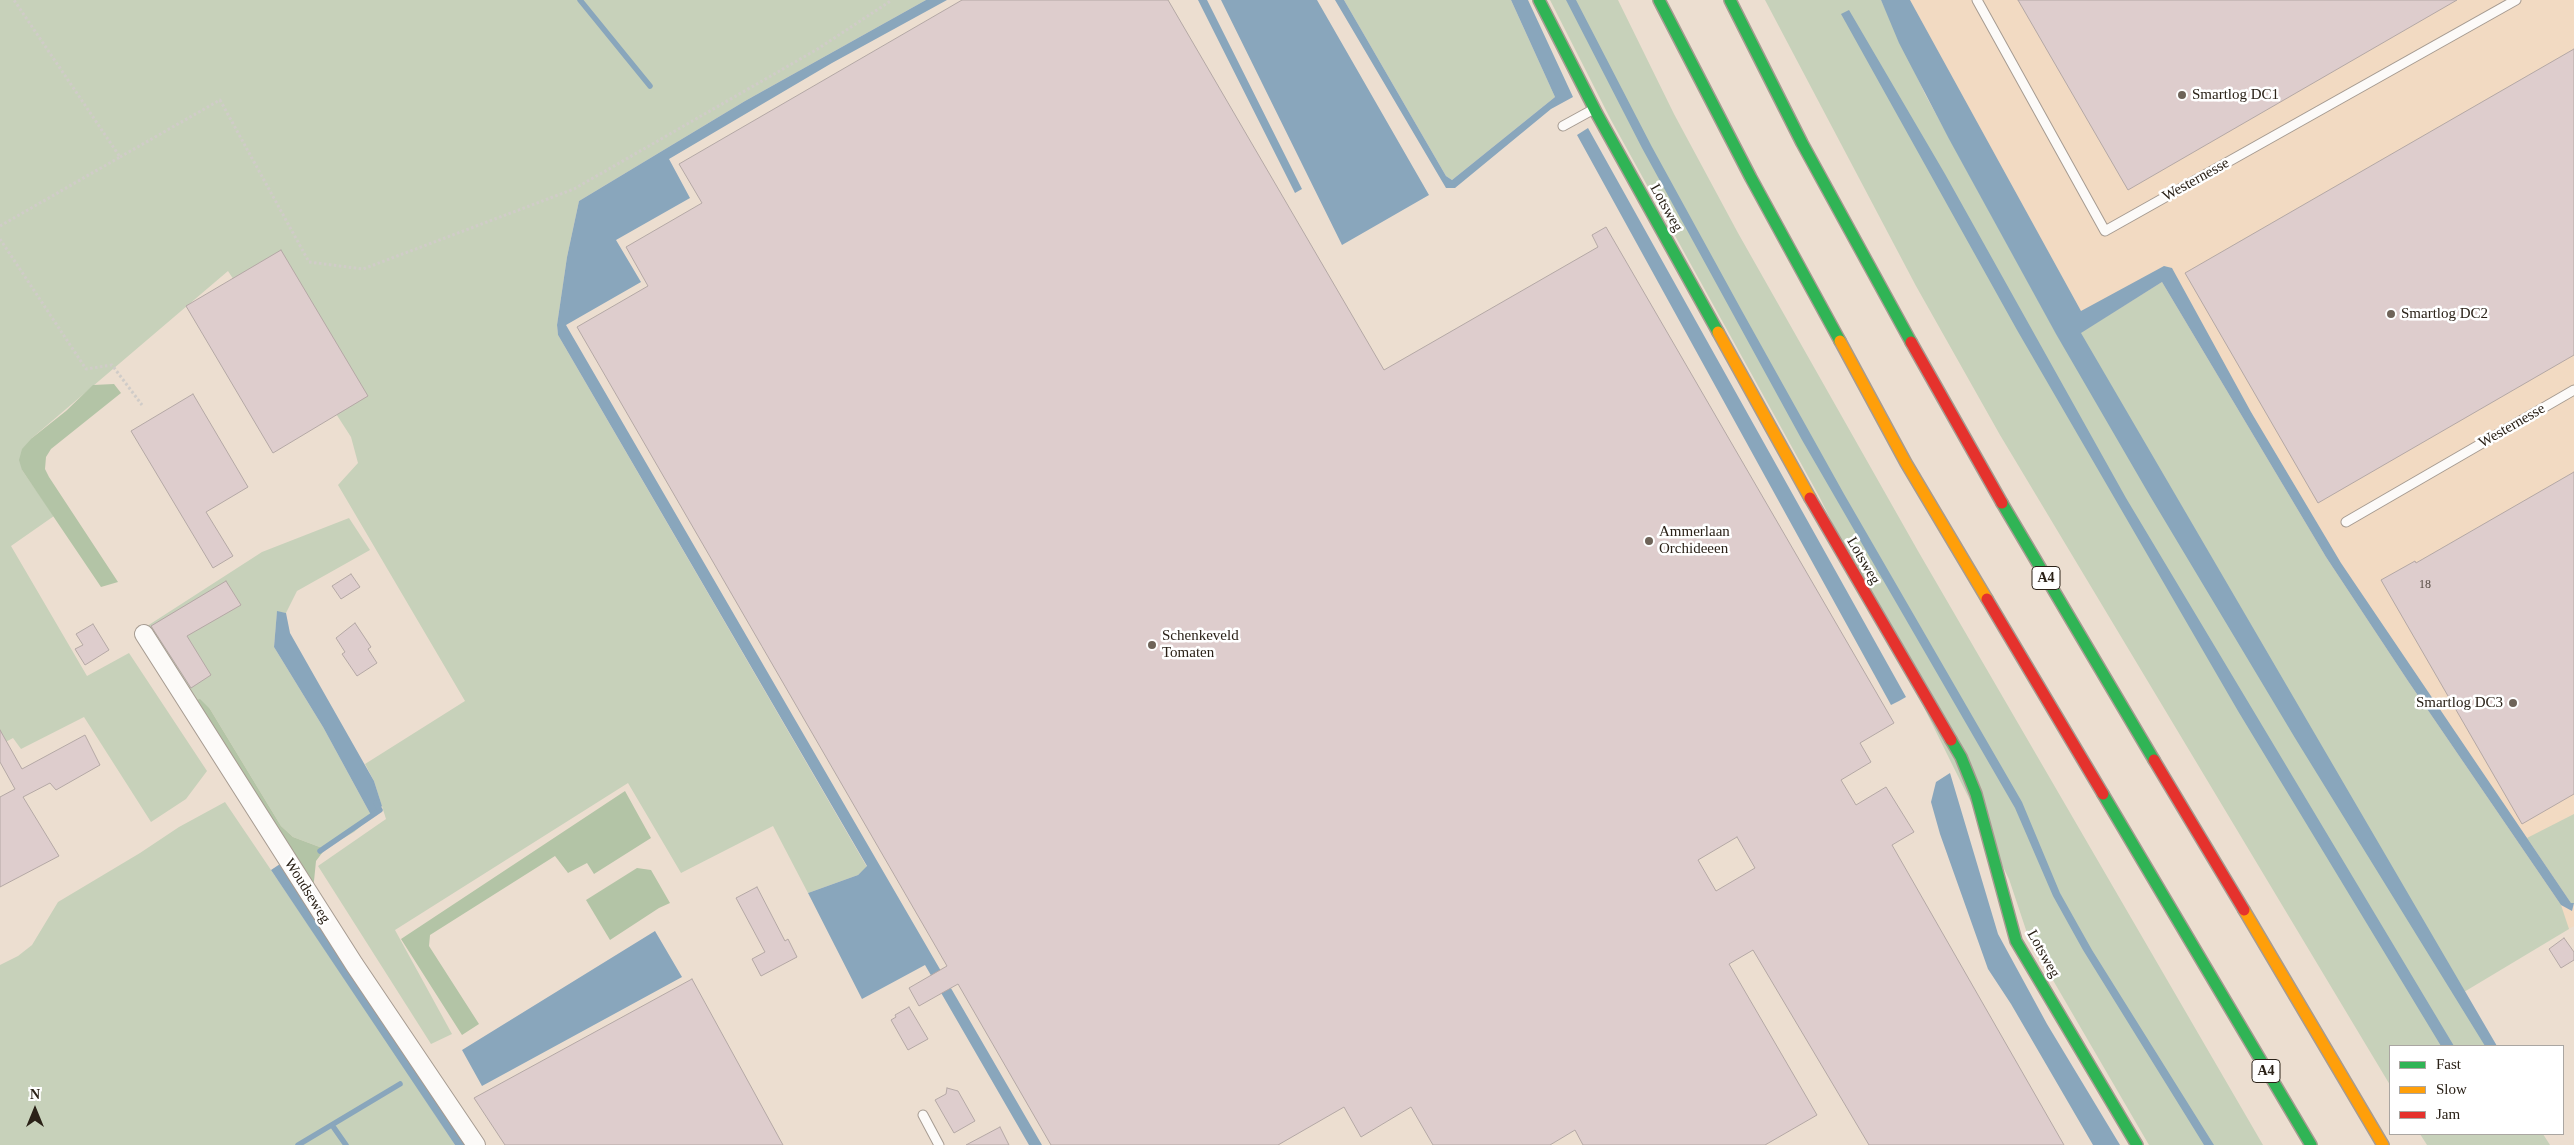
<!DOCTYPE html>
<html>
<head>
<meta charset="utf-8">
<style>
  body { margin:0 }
  #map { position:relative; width:2574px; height:1145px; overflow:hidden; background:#ecded0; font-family:Georgia,serif }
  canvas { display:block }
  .legend { position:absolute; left:2389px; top:1045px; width:175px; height:90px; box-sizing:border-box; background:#fff; border:1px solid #aaa6a2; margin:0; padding:6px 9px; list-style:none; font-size:15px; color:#2a2117 }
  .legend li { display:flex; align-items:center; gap:10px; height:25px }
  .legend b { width:25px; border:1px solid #aaa6a2 }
  .north { position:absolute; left:10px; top:1085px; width:50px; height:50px; -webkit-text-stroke:4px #fff; paint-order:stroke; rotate:0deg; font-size:14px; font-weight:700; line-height:20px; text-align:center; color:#2a2117 }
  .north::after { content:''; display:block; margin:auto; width:18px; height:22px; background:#2a2117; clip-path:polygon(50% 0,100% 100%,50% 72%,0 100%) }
</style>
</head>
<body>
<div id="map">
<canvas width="2574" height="1145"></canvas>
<ul class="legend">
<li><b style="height:6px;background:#30b455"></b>Fast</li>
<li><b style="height:6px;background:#ff9f0a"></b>Slow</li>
<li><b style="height:6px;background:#e5322d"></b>Jam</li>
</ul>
<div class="north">N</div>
</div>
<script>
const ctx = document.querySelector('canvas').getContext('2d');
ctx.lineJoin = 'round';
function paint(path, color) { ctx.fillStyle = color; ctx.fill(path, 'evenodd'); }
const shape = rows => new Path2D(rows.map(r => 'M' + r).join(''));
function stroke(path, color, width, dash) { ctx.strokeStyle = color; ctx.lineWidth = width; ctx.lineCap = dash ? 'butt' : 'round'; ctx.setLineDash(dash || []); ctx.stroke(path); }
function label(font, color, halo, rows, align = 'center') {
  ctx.font = font + ' Georgia,serif'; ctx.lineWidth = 5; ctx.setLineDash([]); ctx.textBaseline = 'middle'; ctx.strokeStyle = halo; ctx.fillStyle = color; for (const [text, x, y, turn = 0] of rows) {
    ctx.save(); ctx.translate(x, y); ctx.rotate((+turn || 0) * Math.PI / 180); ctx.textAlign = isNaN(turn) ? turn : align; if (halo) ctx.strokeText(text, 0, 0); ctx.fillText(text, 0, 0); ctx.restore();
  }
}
const built = shape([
  [1892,0,2574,0,2574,926,2460,989]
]);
const green = shape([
  [0,0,926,0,745,101,579,201,567,257,557,325,558,335,867,867,858,875,808,893,773,826,681,873,628,783,395,930,452,1034,431,1044,318,866,386,819,374,781,365,764,465,701,338,485,358,463,351,437,300,358,268,332,228,271,32,438,22,470,54,516,11,546,87,676,129,653,207,771,186,799,151,822,84,717,21,749,13,738,0,745],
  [1344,0,1511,0,1555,97,1452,180,1446,176],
  [1550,0,1618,0,1674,114,1738,233,1918,551,2263,1145,2149,1145,2029,939,2009,879,1819,496,1611,120],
  [1765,0,1881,0,1925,94,2056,333,2490,1046,2390,1046,2390,1085,2000,435,1916,286],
  [2162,282,2326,557,2408,681,2561,905,2569,929,2464,992,2080,333],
  [349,518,370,550,297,591,286,613,277,612,274,647,323,727,372,817,354,832,325,849,293,837,281,826,210,709,187,702,141,630,262,552],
  [225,802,384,1037,455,1145,0,1145,0,965,18,956,32,945,58,902,140,853,179,827],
  [2574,814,2574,903,2571,903,2527,838],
  [2420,1134,2543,1134,2550,1145,2427,1145]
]);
const forest = shape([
  [114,384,121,393,51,449,46,457,45,469,49,477,118,582,101,587,22,470,19,460,22,449,32,438,66,411,93,385],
  [200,699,210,709,281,826,293,837,325,849,316,861,313,891,187,702],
  [625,791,651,838,594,874,587,863,568,873,555,856,430,935,429,946,479,1024,462,1035,401,939],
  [637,868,651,870,670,903,659,908,610,940,586,900]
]);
const water = shape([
  [926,0,947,0,832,63,669,159,690,198,616,240,641,282,566,325,1042,1145,1029,1145,925,965,862,999,808,893,858,875,867,866,558,335,557,325,567,257,579,201,745,101],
  [1198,0,1207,0,1302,189,1295,193],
  [1221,0,1317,0,1429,195,1342,245],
  [1335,0,1344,0,1446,176,1452,180,1555,97,1511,0,1528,0,1573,97,1551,109,1455,188,1446,188],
  [1566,0,1576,0,1652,147,1742,311,1844,494,2022,802,2060,893,2092,950,2214,1145,2204,1145,2083,950,2053,896,2015,808,1802,440,1642,148],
  [1881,0,1910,0,2081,311,2164,266,2172,268,2251,412,2341,563,2571,903,2574,903,2572,911,2561,905,2408,681,2326,557,2162,282,2081,333,2497,1046,2485,1046,2295,738,2150,496,2056,334,1949,139,1899,43],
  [1849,10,1945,174,2126,498,2454,1046,2441,1046,2238,711,2017,330,1841,14],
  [1588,128,1906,697,1899,701,1891,705,1577,135],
  [277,611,286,613,290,633,374,781,382,806,372,817,323,727,274,647],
  [1950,773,1998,934,2047,1024,2120,1145,2093,1145,2011,1004,1988,969,1940,834,1931,802,1936,782],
  [280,864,469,1145,455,1145,271,870],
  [655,931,682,977,482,1086,462,1050]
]);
const stream = shape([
  [580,0,650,86],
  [320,851,380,810,376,803],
  [332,1125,346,1145],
  [298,1145,400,1084]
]);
const building = shape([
  [962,0,1168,0,1384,370,1598,247,1592,235,1606,227,1894,723,1860,743,1871,762,1841,780,1856,805,1886,787,1914,832,1892,845,2064,1145,1869,1145,1753,950,1729,964,1817,1115,1765,1145,1583,1145,1575,1130,1550,1145,1433,1145,1411,1107,1361,1137,1344,1107,1278,1145,1051,1145,958,984,919,1006,909,988,947,966,577,327,648,286,626,247,702,203,679,164,962,0],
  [1737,837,1755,868,1716,891,1698,860,1737,837],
  [2018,0,2457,0,2128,190,2018,0],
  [2574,49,2574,355,2318,503,2185,273,2574,49],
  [281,250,368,396,273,453,186,306,281,250],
  [193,394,248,487,206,512,233,556,213,568,131,431,193,394],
  [2574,472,2574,794,2522,824,2381,580,2415,561,2416,563,2574,472],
  [351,574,360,587,341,599,332,586,351,574],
  [226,581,241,605,187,636,211,675,191,688,151,626,226,581],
  [355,623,371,647,368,649,377,663,357,676,342,654,345,652,336,638,355,623],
  [93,624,109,650,85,665,75,649,83,645,76,634,93,624],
  [0,730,22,769,85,735,100,765,56,790,50,783,23,797,59,856,0,887,0,797,15,789,0,762,0,730],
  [757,887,785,941,788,939,797,957,761,976,752,959,765,952,736,898,757,887],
  [2564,938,2574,952,2574,960,2561,968,2549,949,2564,938],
  [692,979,783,1145,505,1145,474,1098,692,979],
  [909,1007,928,1039,908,1050,891,1020,896,1017,895,1015,909,1007],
  [947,1088,958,1091,975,1121,954,1133,935,1100,946,1094,947,1088],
  [1000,1127,1009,1145,966,1145,1000,1127]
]);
const path = shape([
  [120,157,220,100,309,262,363,269,574,189,816,50,892,0],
  [0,226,120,157,14,0],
  [0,239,86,369,112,365,142,405]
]);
const lane = shape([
  [1977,0,2105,231,2516,0],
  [1563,126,1594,109],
  [2346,522,2574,390],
  [923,1115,939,1145]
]);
const street = shape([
  [144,634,354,964,476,1145]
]);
const fast = shape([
  [1539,0,1597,114,1718,332],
  [1659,0,1751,178,1840,341],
  [1730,0,1802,143,1911,342],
  [2002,503,2154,760],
  [1951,740,1961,757,1976,794,2016,941,2137,1145],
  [2103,794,2311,1145]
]);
const slow = shape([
  [1718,332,1810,498],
  [1840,341,1906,463,1987,599],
  [2244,910,2383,1145]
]);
const jam = shape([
  [1911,342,2002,503],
  [1810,498,1951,740],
  [1987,599,2103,794],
  [2154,760,2244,910]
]);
const markers = [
  [2182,95,5,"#6e6358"],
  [2391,314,5,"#6e6358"],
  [1649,541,5,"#6e6358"],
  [1152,645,5,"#6e6358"],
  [2513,703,5,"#6e6358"]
];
const numberNames = [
  ["18",2425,585]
];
const shields = [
  [2046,578,28],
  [2266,1071,28]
];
const shieldNames = [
  ["A4",2046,578],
  ["A4",2266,1071]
];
const poiNames = [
  ["Smartlog DC1",2192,95],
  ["Smartlog DC2",2401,314],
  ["Ammerlaan",1659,532],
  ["Orchideeen",1659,549],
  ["Schenkeveld",1162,636],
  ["Tomaten",1162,653],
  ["Smartlog DC3",2503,703,"right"]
];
const streetNames = [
  ["Westernesse",2196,180,-29],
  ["Lotsweg",1666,208,61],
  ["Westernesse",2512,426,-30],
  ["Lotsweg",1863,561,60],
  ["Woudseweg",307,891,58],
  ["Lotsweg",2043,954,61]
];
paint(built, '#f2dac2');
paint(green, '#c7d1ba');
paint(forest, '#b3c4a6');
paint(water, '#89a6bc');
stroke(stream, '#89a6bc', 5.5);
paint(building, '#decdcd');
stroke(building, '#b4a8a5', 1);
stroke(lane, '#a69b91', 11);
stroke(street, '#a69b91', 20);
stroke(fast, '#a69b91', 14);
stroke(slow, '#a69b91', 14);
stroke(jam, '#a69b91', 14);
stroke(path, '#d0ccc8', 3, [2.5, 2.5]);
stroke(lane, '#fcfaf8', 9);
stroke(street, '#fcfaf8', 18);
stroke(fast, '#30b455', 11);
stroke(slow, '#ff9f0a', 11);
stroke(jam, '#e5322d', 11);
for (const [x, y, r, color] of markers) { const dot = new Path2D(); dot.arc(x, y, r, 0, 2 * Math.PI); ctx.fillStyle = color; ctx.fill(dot); stroke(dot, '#fff', 2); }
label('12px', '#574c44', null, numberNames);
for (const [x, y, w] of shields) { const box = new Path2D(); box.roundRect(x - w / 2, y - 11.5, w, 23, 4); ctx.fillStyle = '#fff'; ctx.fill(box); stroke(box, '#2a2117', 1); }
label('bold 14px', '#2a2117', null, shieldNames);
label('15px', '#2a2117', '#fff', poiNames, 'left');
label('15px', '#2a2117', '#fff', streetNames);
</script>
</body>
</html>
